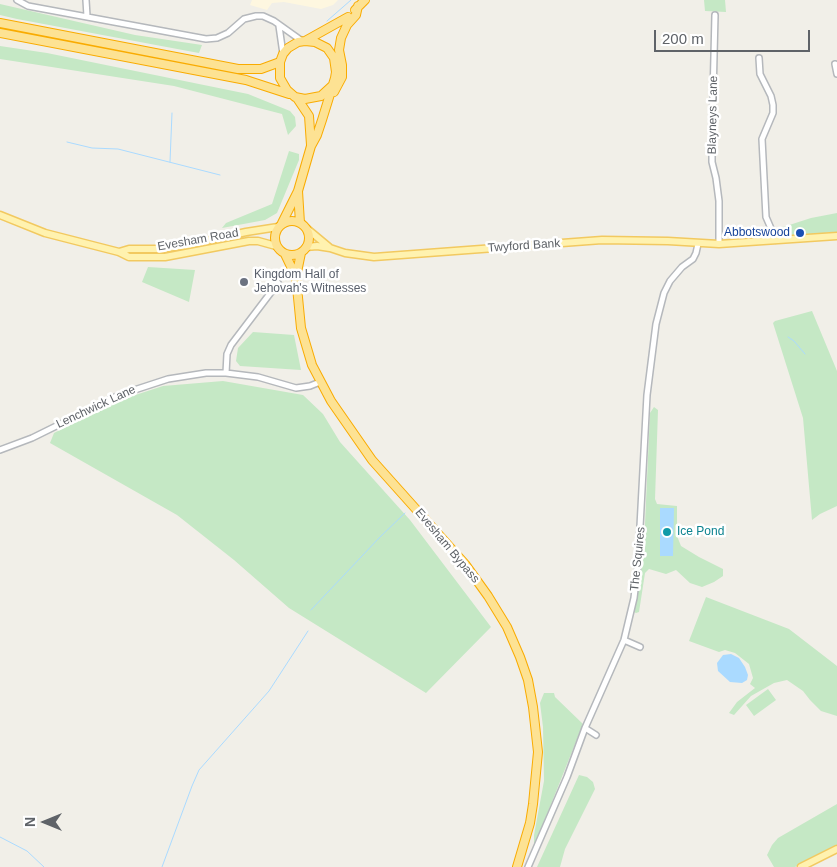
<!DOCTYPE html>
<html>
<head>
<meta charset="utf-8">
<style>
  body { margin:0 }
  #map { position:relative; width:837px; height:867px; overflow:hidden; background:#f1efe8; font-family:Helvetica,sans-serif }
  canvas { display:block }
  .north { position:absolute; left:20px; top:797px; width:50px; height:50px; -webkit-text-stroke:4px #fff; paint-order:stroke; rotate:270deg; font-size:14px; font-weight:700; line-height:20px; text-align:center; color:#5f6368 }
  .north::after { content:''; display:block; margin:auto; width:18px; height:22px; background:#5f6368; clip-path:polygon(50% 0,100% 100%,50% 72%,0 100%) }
  .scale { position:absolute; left:654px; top:30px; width:156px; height:22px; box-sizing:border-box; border:2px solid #5f6368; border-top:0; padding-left:6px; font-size:15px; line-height:18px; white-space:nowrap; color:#5f6368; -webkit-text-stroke:4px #fff; paint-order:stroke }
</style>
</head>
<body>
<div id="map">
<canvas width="837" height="867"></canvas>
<div class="north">N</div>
<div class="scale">200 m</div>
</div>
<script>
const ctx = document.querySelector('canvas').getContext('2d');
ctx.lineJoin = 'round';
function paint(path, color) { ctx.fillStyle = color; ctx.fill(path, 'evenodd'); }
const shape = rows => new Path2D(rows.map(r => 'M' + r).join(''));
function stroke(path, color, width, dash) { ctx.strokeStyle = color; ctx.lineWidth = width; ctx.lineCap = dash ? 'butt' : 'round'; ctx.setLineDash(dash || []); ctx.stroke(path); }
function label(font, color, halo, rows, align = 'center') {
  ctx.font = font + ' Helvetica,sans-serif'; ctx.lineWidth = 5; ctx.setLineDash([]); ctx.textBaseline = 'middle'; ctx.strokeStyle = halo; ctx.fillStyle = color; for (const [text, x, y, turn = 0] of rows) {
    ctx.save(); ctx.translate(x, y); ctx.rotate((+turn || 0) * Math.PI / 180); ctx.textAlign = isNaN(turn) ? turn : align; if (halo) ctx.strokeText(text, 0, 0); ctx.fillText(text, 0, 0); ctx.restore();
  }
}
const commercial = shape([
  [252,0,338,0,333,5,321,9,284,2,272,3,267,10,250,5]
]);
const green = shape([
  [704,0,725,0,726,12,705,11],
  [0,4,135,35,202,45,199,53,188,51,17,19,0,15],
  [0,46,47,53,248,94,290,111,295,117,296,126,288,135,282,114,174,86,0,59],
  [289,151,299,154,299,160,277,213,265,220,222,228,226,223,272,204],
  [837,213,837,232,786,236,782,235,779,231,780,228,811,218],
  [148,267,195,270,189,302,142,282],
  [812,311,837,371,837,506,820,514,812,520,803,418,773,323,775,321],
  [253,332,294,335,301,370,240,366,236,361,238,348],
  [223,381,303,395,323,414,340,442,410,520,491,627,426,693,289,608,234,560,177,515,50,443,54,433,117,401,163,386],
  [654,407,658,410,655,499,657,504,677,506,677,536,681,546,699,557,723,569,723,576,714,582,702,587,690,583,676,570,666,574,649,569,645,573,639,612,636,613,634,612,641,572,645,524,650,413],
  [706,597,789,629,837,666,837,716,821,711,810,700,803,691,787,680,774,683,751,696,734,715,729,713,737,702,755,688,750,684,753,678,749,664,735,653,725,650,719,652,689,641],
  [768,689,776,700,754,716,746,705],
  [544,693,554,693,555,697,583,724,534,847,534,835,544,781,543,727,540,703],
  [579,775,587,777,593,782,595,789,565,849,560,867,537,867],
  [837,804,837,845,795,867,774,867,767,855,772,845,778,838]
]);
const water = shape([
  [660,508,674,508,673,556,660,556],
  [731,654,739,658,745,667,748,675,747,680,742,683,730,682,718,671,717,663,723,655]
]);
const stream = shape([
  [327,21,351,0],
  [67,142,92,148,118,149,220,175],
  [170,162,172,113],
  [788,337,794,341,805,354],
  [311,610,379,538,405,513],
  [0,837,27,851,44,867],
  [162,867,192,786,199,770,269,691,308,631]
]);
const minor = shape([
  [17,0,28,6,206,39,217,38,228,33,244,19,256,16,263,16,274,21,302,41],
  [86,0,87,16],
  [715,15,712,137,712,162,716,178,719,201,719,244],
  [279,26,283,54],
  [759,58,760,74,771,96,773,105,773,113,762,139,766,217,776,240],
  [835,64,837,74],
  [226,373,227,354,231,345,278,283],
  [0,450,32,438,119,395,168,379,206,373,226,373,258,377,296,388,310,386,320,382],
  [624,640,640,647],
  [585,728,596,735],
  [528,867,567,777,585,728,624,640,634,598,638,564,647,395,656,324,664,293,670,281,682,267,693,259,696,253,698,244]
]);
const major = shape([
  [0,215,45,233,119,252,129,257,165,257,249,241,258,241,276,246],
  [305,227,329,247],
  [306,247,317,246,330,248,345,253,374,257,602,240,668,241,719,244,837,236],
  [119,252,129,249,159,249,188,245,246,232,278,227],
  [801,867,837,849]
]);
const highway = shape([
  [355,10,365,0],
  [0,23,238,69,261,69,280,62],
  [0,33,246,80,289,94],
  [305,41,348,17],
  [334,92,342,77,342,65,339,50,341,38,347,25,356,15,358,6],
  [297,98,309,116,311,145],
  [298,191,300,223],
  '275 238a17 17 0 1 1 34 0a17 17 0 1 1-34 0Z',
  [282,223,298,191,311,146,317,135,322,120,335,78,336,72,334,58,327,48,315,42,305,41,298,42,288,48,283,54,280,62,280,78,287,90,295,97,305,99,321,96,333,85],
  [301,253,296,277,301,328,312,365,331,401,372,460,465,564,488,596,507,627,520,657,528,680,533,707,538,752,533,804,530,823,517,867],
  [285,254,296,277]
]);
const markers = [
  [800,233,5,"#1a4fb4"],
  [244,282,5,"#6b7280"],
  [667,532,5,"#0f9aa8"]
];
const streetNames = [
  ["Blayneys Lane",713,115,-89],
  ["Evesham Road",198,240,-10],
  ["Twyford Bank",524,246,-4],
  ["Lenchwick Lane",96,407,-25],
  ["Evesham Bypass",447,546,50],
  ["The Squires",638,559,-84]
];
const transitNames = [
  ["Abbotswood",790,233]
];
const worshipNames = [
  ["Kingdom Hall of",254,275],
  ["Jehovah's Witnesses",254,289]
];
const cultureNames = [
  ["Ice Pond",677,532]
];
paint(commercial, '#fef7e0');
paint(green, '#c5e8c5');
paint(water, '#aadaff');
stroke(stream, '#aadaff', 1);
stroke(minor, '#b5b8bc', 8);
stroke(major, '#f2c960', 9);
stroke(highway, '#f9ab00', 10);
stroke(minor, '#fff', 5);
stroke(major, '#fff2af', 6);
stroke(highway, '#fde293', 8);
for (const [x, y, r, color] of markers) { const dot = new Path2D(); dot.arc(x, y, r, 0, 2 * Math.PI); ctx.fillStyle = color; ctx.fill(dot); stroke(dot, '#fff', 2); }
label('12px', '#5f6368', '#fff', streetNames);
label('12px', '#164399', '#fff', transitNames, 'right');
label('12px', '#5b616d', '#fff', worshipNames, 'left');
label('12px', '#0d838f', '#fff', cultureNames, 'left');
</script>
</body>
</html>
